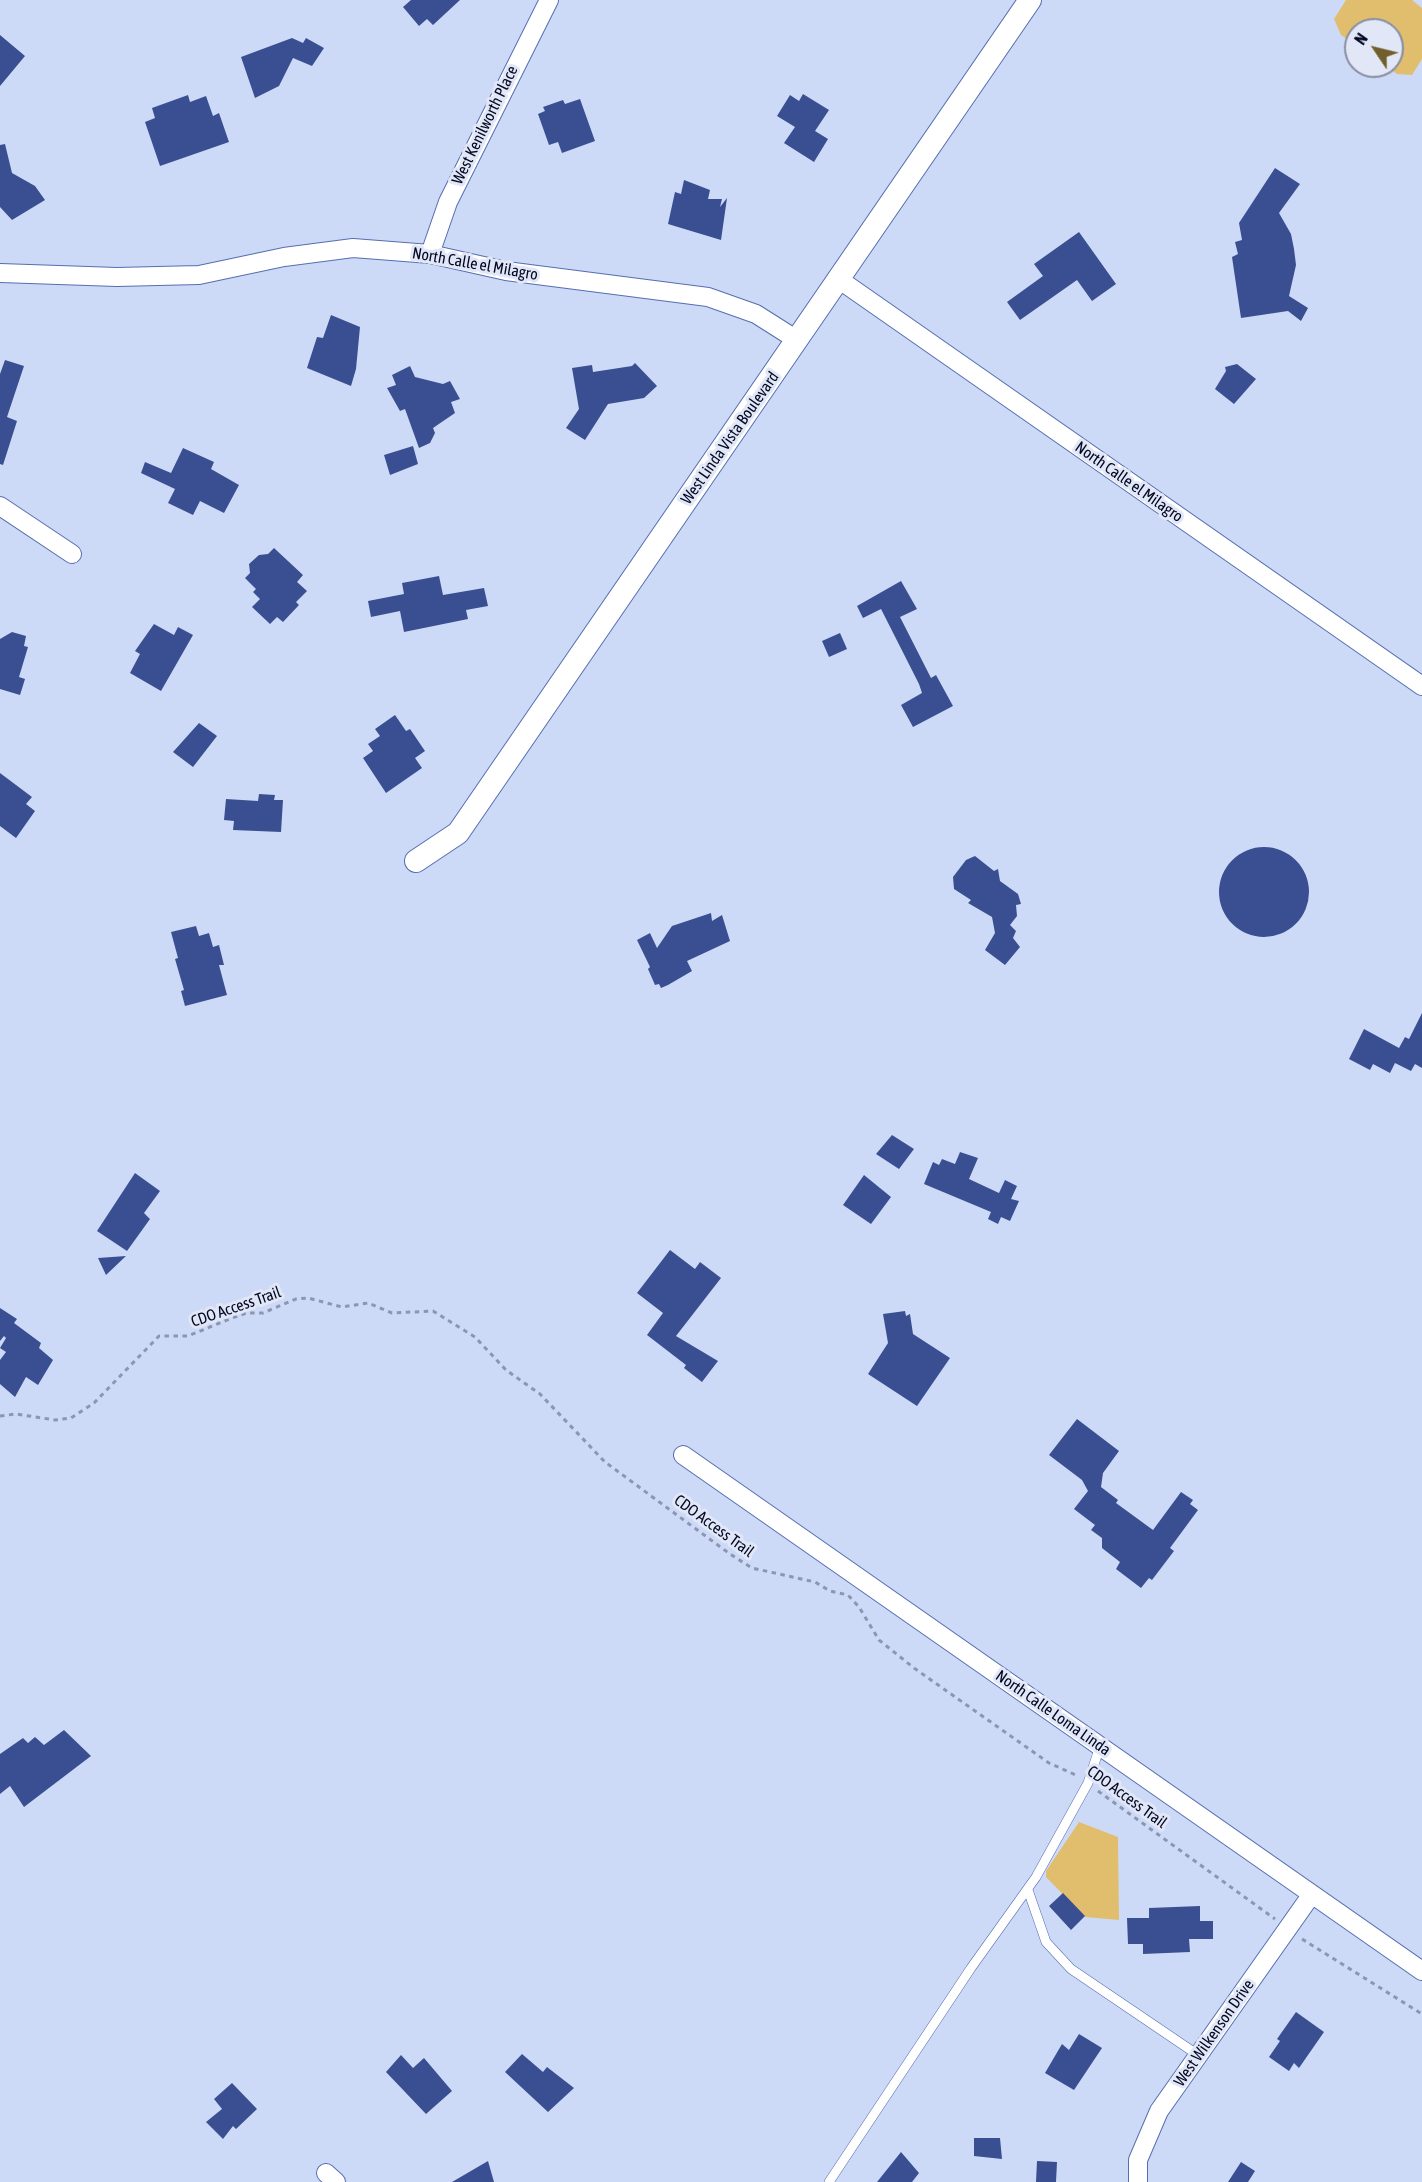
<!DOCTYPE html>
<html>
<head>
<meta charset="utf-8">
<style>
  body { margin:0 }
  #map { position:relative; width:1422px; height:2182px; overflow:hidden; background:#cddaf7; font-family:"Asap Condensed",sans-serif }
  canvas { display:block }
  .north { position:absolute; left:1344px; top:18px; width:60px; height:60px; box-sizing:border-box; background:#e1e7f6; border:2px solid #888ea1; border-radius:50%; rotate:305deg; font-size:16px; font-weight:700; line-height:24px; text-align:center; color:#030822 }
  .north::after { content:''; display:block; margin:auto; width:21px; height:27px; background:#715e2c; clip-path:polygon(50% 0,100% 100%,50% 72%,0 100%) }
</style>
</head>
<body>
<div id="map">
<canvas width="1422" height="2182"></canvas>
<div class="north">N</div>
</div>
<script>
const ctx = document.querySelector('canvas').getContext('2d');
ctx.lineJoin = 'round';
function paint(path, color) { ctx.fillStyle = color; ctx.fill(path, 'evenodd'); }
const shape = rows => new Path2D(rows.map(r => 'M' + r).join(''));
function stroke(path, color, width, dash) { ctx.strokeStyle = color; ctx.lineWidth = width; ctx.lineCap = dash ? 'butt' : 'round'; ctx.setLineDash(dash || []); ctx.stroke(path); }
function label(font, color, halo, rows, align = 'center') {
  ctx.font = font + ' "Asap Condensed",sans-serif'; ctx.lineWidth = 6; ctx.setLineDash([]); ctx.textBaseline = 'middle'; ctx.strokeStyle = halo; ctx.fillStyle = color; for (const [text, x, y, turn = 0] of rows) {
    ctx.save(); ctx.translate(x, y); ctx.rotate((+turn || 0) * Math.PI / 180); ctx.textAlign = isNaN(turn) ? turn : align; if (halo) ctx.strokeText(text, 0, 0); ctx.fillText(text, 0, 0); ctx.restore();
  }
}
const green = shape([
  [1346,0,1412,0,1422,8,1422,59,1412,75,1397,74,1386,66,1392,66,1392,30,1356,30,1356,45,1341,35,1334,19],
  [1079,1822,1118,1837,1119,1920,1085,1917,1046,1877,1046,1871]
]);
const building = shape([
  [411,0,460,0,433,25,427,19,419,26,403,7],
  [0,35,25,56,0,86],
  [292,38,303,43,306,38,324,48,312,66,293,58,279,86,255,98,241,57],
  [803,94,829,110,815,131,828,139,814,162,784,143,795,127,777,116,790,95,799,101],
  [188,95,190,102,206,96,213,116,219,113,229,142,160,166,145,122,155,118,152,108],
  [580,99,595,141,562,153,558,142,549,145,538,114,545,111,543,107,563,100,565,104],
  [5,144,12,173,35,186,45,200,12,220,0,207,0,145],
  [1275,168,1300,184,1279,213,1291,234,1294,249,1296,265,1289,296,1308,308,1301,321,1288,311,1241,318,1232,257,1238,254,1235,242,1242,240,1239,223],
  [684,180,710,190,708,199,722,199,720,207,727,198,721,240,668,224,675,192,681,194],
  [1079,232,1116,284,1092,301,1077,280,1020,320,1007,302,1043,276,1034,264],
  [331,315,360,327,356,369,351,386,307,368,317,337,323,338],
  [5,360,24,366,7,417,17,421,3,465,0,464,0,374],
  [635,363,657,386,644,398,608,404,585,440,566,428,579,409,572,368,592,365,593,372,632,366],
  [1237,364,1256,379,1234,404,1215,389,1226,371,1225,367],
  [410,366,415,377,443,384,450,381,460,399,451,402,455,413,433,428,435,433,430,443,419,448,405,409,400,411,387,388,396,385,392,375],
  [413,446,418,464,390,475,384,455],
  [183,448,214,462,211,469,239,485,224,513,200,501,193,515,168,503,175,489,141,473,145,462,171,473],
  [274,548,303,575,297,582,307,591,296,602,299,605,283,622,277,617,270,624,252,607,260,599,253,592,256,589,245,578,250,573,249,564,259,555,268,554],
  [439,576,443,595,484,588,488,606,466,610,468,619,404,632,400,611,371,617,368,601,404,594,402,583],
  [901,581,917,609,900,617,931,678,936,675,953,706,913,727,901,705,922,693,919,684,881,609,863,618,857,606],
  [154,624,174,635,178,627,193,635,161,691,130,673,140,654,135,651],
  [12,632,26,636,24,646,28,647,19,677,25,679,20,695,0,689,0,639],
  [840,633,847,649,829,657,822,641],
  [395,715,406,731,410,729,425,751,415,758,422,768,386,793,363,758,373,751,368,744,380,736,375,729],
  [199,723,217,736,193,767,173,752],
  [0,773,32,797,26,804,35,811,16,838,0,826],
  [259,794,275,795,274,800,283,800,281,832,233,830,234,821,224,820,226,799,258,801],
  '1219 892a45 45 0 1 1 90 0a45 45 0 1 1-90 0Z',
  [975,856,994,871,998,869,1000,881,1018,894,1021,904,1016,905,1017,916,1010,925,1016,931,1013,938,1020,947,1005,965,985,950,995,933,992,917,968,903,971,900,954,889,953,877,966,860],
  [711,913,712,921,722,915,730,941,687,961,692,971,668,985,661,988,659,984,655,985,648,969,650,967,637,940,650,933,657,948,672,926],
  [196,926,199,936,209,933,213,947,219,945,224,965,219,965,227,995,185,1006,181,991,184,990,175,959,178,958,171,932],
  [1422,1013,1422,1068,1415,1064,1411,1071,1395,1063,1390,1073,1373,1064,1370,1070,1349,1059,1364,1029,1399,1048,1405,1037,1409,1039],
  [892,1135,914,1149,899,1169,876,1154],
  [960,1152,978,1158,969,1179,999,1193,1005,1180,1017,1186,1011,1199,1019,1201,1010,1221,1001,1217,998,1224,988,1219,991,1212,924,1184,933,1162,939,1165,942,1159,955,1164],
  [135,1173,160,1191,144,1213,150,1219,127,1251,97,1231],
  [864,1175,891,1197,871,1224,843,1205],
  [670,1250,695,1269,700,1262,721,1278,676,1336,718,1361,702,1382,684,1368,686,1365,647,1335,663,1313,637,1293],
  [126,1256,106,1275,98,1258],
  [0,1308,17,1319,14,1323,41,1343,39,1348,53,1360,38,1385,26,1377,15,1397,0,1384,0,1360,6,1352,0,1348,6,1338,4,1336,0,1341],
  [905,1311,906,1316,910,1314,913,1334,950,1358,917,1406,868,1374,888,1343,883,1314],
  [1077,1419,1119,1451,1103,1473,1101,1487,1118,1500,1116,1503,1153,1530,1181,1492,1193,1500,1190,1504,1198,1510,1170,1548,1174,1551,1152,1580,1149,1578,1141,1588,1116,1569,1120,1562,1102,1548,1102,1538,1091,1530,1095,1525,1074,1509,1088,1491,1082,1480,1049,1455],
  [64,1730,91,1756,24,1807,10,1786,0,1794,0,1754,23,1738,28,1743,35,1737,44,1745],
  [1063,1893,1085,1916,1071,1930,1049,1906],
  [1200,1906,1200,1921,1213,1921,1213,1939,1189,1939,1190,1952,1143,1954,1143,1944,1128,1944,1127,1918,1149,1918,1149,1908],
  [1296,2012,1324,2032,1299,2068,1294,2063,1289,2071,1269,2057,1280,2041,1277,2039],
  [1079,2034,1102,2048,1074,2090,1045,2073,1062,2044,1069,2050],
  [522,2054,543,2072,547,2067,574,2088,548,2112,505,2072],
  [401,2055,413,2068,424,2058,452,2091,426,2114,386,2072],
  [232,2083,257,2109,236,2129,233,2126,223,2139,206,2122,222,2109,214,2099],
  [974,2138,1000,2138,1002,2159,974,2156],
  [901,2152,919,2173,912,2182,877,2182],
  [488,2161,494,2182,452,2182],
  [1037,2161,1057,2162,1056,2182,1036,2182],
  [1241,2162,1255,2171,1248,2182,1228,2182]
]);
const path = shape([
  [0,1416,16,1414,55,1420,71,1418,94,1403,159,1336,188,1336,232,1318,247,1313,263,1313,296,1299,308,1298,342,1307,368,1303,392,1313,433,1311,475,1337,506,1370,540,1394,605,1462,730,1554,752,1568,815,1582,830,1591,848,1595,859,1607,879,1640,914,1668,1049,1763,1078,1776],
  [1098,1791,1275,1919],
  [1302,1939,1422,2014]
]);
const service = shape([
  [1028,1890,1046,1942,1071,1969,1198,2055],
  [829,2182,971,1968,1036,1877,1088,1783,1100,1746]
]);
const minor = shape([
  [430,254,448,202,549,0],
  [0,273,117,277,199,275,284,257,353,248,430,254,506,271,708,297,756,314,797,340],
  [837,278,1422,686],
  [0,506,72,554],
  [683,1455,1422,1971],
  [326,2173,336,2182],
  [1138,2182,1138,2160,1159,2111,1312,1894]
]);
const tertiary = shape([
  [416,861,458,833,1030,0]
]);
const streetNames = [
  ["West Kenilworth Place",485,125,-64],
  ["North Calle el Milagro",475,264,10],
  ["West Linda Vista Boulevard",730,438,-55],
  ["North Calle el Milagro",1129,482,35],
  ["CDO Access Trail",236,1307,-19],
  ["CDO Access Trail",714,1526,36],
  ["North Calle Loma Linda",1053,1713,35],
  ["CDO Access Trail",1127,1797,36],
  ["West Wilkenson Drive",1214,2033,-55]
];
paint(green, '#e0be6e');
paint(building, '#394f91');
stroke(service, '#556eb0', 10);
stroke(minor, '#556eb0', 20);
stroke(tertiary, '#556eb0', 24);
stroke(path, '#8c96b2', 3, [4.5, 4.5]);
stroke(service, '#fff', 9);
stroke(minor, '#fff', 18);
stroke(tertiary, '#fff', 22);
label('16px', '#030822', '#e1e7f6', streetNames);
</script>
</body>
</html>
